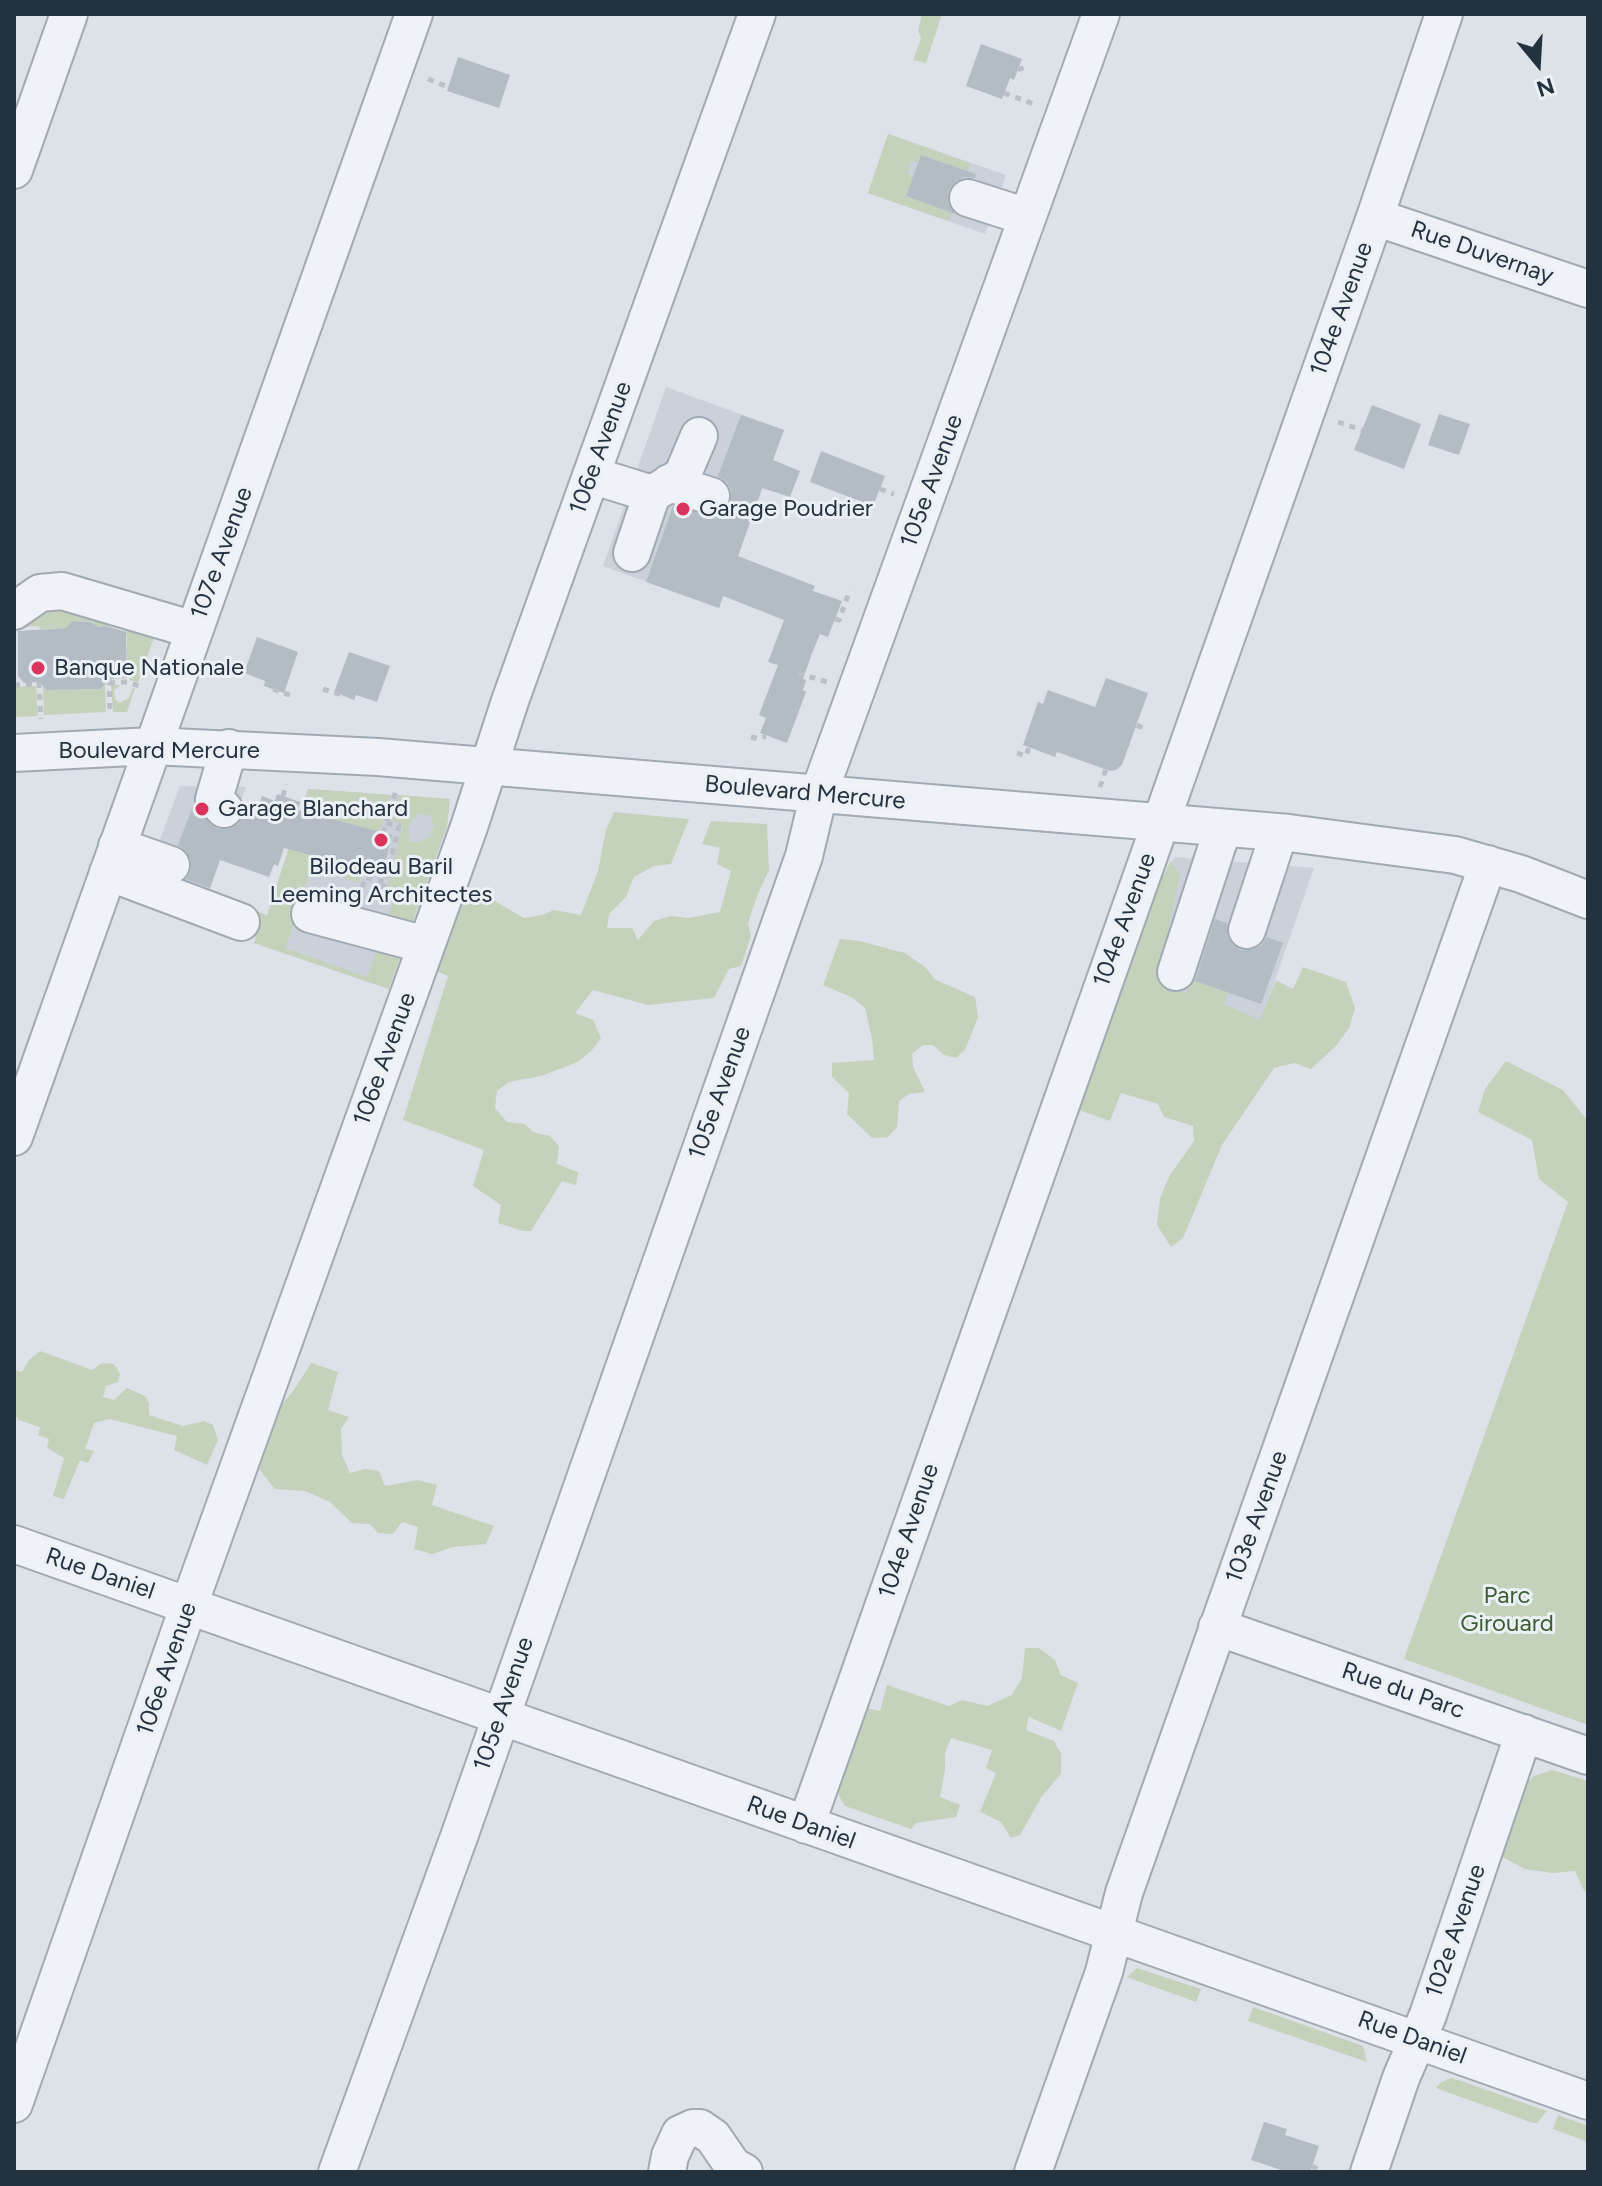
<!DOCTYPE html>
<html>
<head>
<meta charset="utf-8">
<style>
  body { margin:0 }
  #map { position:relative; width:1602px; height:2186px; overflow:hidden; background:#dce2e8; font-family:Figtree,sans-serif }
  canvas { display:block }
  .frame { position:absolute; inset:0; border:16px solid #24313f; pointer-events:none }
  .north { position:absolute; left:1498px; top:24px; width:80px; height:80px; -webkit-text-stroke:6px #ebf0f5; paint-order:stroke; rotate:162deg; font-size:22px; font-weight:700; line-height:32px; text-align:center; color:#24313f }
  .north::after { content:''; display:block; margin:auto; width:28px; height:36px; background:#24313f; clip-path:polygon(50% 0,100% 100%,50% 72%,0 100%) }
</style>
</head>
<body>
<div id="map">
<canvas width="1602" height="2186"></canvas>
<div class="frame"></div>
<div class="north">N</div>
</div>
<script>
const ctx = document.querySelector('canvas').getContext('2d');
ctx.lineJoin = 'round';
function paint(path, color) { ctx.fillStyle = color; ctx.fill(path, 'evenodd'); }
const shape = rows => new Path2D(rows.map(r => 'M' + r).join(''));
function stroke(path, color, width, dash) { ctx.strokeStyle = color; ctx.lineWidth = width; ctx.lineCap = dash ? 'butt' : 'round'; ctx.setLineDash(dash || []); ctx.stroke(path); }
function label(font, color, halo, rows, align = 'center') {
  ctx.font = font + ' Figtree,sans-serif'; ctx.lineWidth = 6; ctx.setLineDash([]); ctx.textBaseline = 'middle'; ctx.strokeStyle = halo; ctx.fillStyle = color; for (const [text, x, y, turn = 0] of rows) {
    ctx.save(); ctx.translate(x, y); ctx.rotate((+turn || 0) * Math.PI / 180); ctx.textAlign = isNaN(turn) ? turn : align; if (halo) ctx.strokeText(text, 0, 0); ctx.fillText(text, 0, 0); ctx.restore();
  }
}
const built = shape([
  [888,134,1006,175,985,234,868,193],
  [666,387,784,430,719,608,603,566],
  [180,786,246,787,208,894,267,916,308,789,450,799,447,826,389,989,254,943,256,937,249,934,140,894],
  [1175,857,1314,868,1261,1020,1110,1019,1160,881]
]);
const green = shape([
  [922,14,942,14,926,63,913,60,921,39,918,31],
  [888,134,970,163,968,171,922,155,918,163,911,161,908,174,914,176,907,196,952,213,948,221,868,193],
  [47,605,158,627,138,682,130,680,127,673,127,637,122,625,95,627,93,622,72,621,70,628,40,629,39,626,23,627,18,624],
  [105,684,106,712,44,715,43,686,48,690,101,689],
  [111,685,121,685,114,690,115,699,119,703,129,698,133,688,135,688,127,712,113,712],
  [36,686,38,716,14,717,14,687],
  [308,789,391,795,379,832,316,856,363,869,360,883,311,868,286,948,367,977,378,945,402,951,389,989,254,943,256,937,249,934,256,911,267,915],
  [399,795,450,799,447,826,412,923,393,922,389,913,396,894,386,890,403,825,392,820],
  [426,814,431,817,434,826,430,837,418,842,410,841,408,829,412,820,417,815],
  [614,812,689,819,671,864,654,866,634,877,626,897,609,914,607,928,632,928,638,940,654,921,671,916,688,918,720,912,731,871,717,864,720,848,702,844,711,821,767,824,769,870,757,896,748,923,751,936,741,966,729,969,714,998,648,1005,593,990,575,1013,593,1020,601,1038,592,1050,578,1062,541,1076,509,1082,497,1091,495,1108,507,1122,525,1124,533,1132,550,1136,559,1146,557,1164,578,1172,576,1185,562,1181,531,1231,523,1231,498,1223,501,1205,473,1186,484,1150,403,1120,448,976,436,971,463,892,486,896,524,918,542,915,554,910,581,915,598,871,606,830],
  [1171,861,1180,875,1161,963,1164,971,1159,982,1185,994,1193,980,1228,993,1224,1004,1260,1020,1276,980,1293,989,1303,967,1346,982,1355,1008,1349,1028,1336,1046,1311,1069,1294,1063,1274,1068,1222,1145,1183,1238,1171,1247,1157,1225,1160,1198,1170,1175,1194,1141,1193,1126,1164,1117,1158,1104,1121,1093,1110,1121,1079,1110,1160,881],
  [840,939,859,941,905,953,925,967,936,980,975,997,978,1017,965,1050,956,1058,944,1055,933,1045,923,1045,912,1054,913,1067,925,1092,909,1094,899,1101,897,1127,888,1137,872,1138,847,1114,849,1093,832,1077,832,1063,874,1060,872,1039,865,1008,853,998,823,985],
  [1506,1061,1563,1090,1588,1121,1588,1725,1404,1659,1568,1202,1539,1179,1532,1140,1478,1112,1485,1089],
  [40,1351,92,1370,102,1363,114,1364,120,1374,118,1382,106,1386,103,1397,114,1400,127,1388,145,1396,149,1403,149,1415,183,1426,204,1421,213,1425,218,1440,207,1465,174,1450,177,1436,110,1419,94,1423,85,1449,94,1451,88,1463,80,1460,64,1499,53,1496,64,1458,47,1448,49,1439,38,1435,40,1427,18,1420,14,1411,14,1370,22,1372,29,1360],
  [311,1363,338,1372,328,1410,349,1417,341,1429,342,1455,350,1473,365,1469,379,1471,385,1486,418,1480,437,1485,432,1505,494,1526,486,1544,453,1547,432,1554,414,1549,418,1527,402,1522,393,1534,378,1533,370,1524,352,1523,330,1502,305,1491,275,1489,259,1469,282,1404,294,1390],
  [1025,1648,1039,1648,1055,1660,1061,1675,1078,1683,1061,1731,1029,1717,1026,1730,1054,1741,1061,1754,1061,1774,1042,1796,1020,1835,1011,1838,1001,1822,980,1812,996,1773,986,1768,992,1750,951,1738,945,1753,945,1770,940,1797,960,1805,956,1817,916,1823,911,1829,845,1806,839,1796,839,1783,866,1708,880,1711,887,1685,949,1706,962,1700,987,1706,1012,1695,1022,1678],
  [1552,1770,1588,1781,1588,1892,1584,1891,1575,1871,1552,1873,1525,1869,1500,1856,1524,1785,1534,1776],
  [1137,1968,1201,1989,1196,2002,1127,1977],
  [1253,2007,1363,2046,1367,2062,1248,2021],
  [1451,2078,1461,2081,1547,2111,1537,2123,1533,2123,1436,2088,1440,2083],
  [1558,2115,1588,2126,1588,2142,1553,2129]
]);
const building = shape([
  [981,44,1022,59,1014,80,1010,78,1002,99,966,86],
  [458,57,510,75,499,108,447,91],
  [921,155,976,174,975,178,964,177,955,182,948,191,948,203,955,214,906,196],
  [1372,405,1421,424,1404,469,1354,450],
  [1439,414,1470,424,1459,455,1428,445],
  [741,415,784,430,773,460,800,471,790,497,762,488,738,556,815,586,813,591,842,601,828,637,820,634,811,656,803,679,806,680,803,690,806,692,787,743,760,733,766,718,759,715,778,665,768,662,784,620,723,596,719,608,646,582,673,506,715,517,725,512,731,503,731,491,727,482,718,476],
  [821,451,885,476,873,506,810,482],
  [72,621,91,622,98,627,107,626,126,632,127,678,109,679,101,689,47,690,39,682,24,683,18,676,18,631,66,628],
  [257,637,298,652,284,693,264,686,265,681,244,673],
  [349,652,390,666,377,702,356,695,354,700,334,692],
  [1106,678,1148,693,1122,765,1116,770,1110,771,1057,752,1055,757,1023,745,1038,702,1043,704,1048,690,1095,707],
  [277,794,300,802,298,810,392,835,382,874,284,848,278,866,274,864,269,877,220,860,210,888,186,879,191,871,191,860,186,851,178,845,194,803,210,824,218,829,229,829,238,824,243,816,253,820,262,796,275,801],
  [1215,919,1227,923,1227,935,1232,944,1240,950,1252,950,1262,945,1267,937,1283,943,1261,1004,1195,981],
  [1264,2122,1287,2129,1285,2135,1319,2146,1310,2172,1287,2172,1251,2160]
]);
const path = shape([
  [1018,70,1028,66],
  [428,79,448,87],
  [1004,93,1034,104],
  [1338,422,1362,430],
  [880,489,894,494],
  [835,619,839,620,850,590],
  [798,673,827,682],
  [109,679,110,715],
  [39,682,41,719],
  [109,683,127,682,140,686],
  [14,685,39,684],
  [273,689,295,697],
  [323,689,345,696],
  [1137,725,1145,729],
  [751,737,759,739,766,736],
  [1017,753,1026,756,1029,747],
  [1100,787,1106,769],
  [283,796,286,784],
  [383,833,396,791],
  [359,899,365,877,385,882,399,826,386,823],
  [380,901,385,882],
  [1312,2166,1323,2172]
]);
const minor = shape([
  [14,170,69,14],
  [968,198,1027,217],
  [1375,217,1588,289],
  [591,475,652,494,632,553],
  [669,483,711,496],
  [652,494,682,476,699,436],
  [14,611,40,593,62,591,194,630],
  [14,753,152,746,378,757,1289,833,1455,855,1521,874,1588,900],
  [224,809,214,799,229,748],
  [117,846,171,865],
  [108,872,241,922],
  [310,914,426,945],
  [1247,930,1279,833],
  [1176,972,1223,828],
  [14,1137,414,14],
  [14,1544,1588,2101],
  [1217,1627,1588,1756],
  [806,1825,1375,217,1444,14],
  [14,2104,189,1605,469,827,510,701,757,14],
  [337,2172,460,1834,804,856,819,793,1101,14],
  [667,2172,670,2156,680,2134,693,2128,700,2128,713,2137,733,2166,744,2172],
  [1033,2172,1104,1972,1124,1893,1488,864],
  [1369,2172,1401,2078,1428,2015,1524,1733]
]);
const markers = [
  [683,509,8,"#da335d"],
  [38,668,8,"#da335d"],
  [202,809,8,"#da335d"],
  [381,840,8,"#da335d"]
];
const streetNames = [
  ["Rue Duvernay",1482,253,19],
  ["104e Avenue",1342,309,-70],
  ["106e Avenue",601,448,-70],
  ["105e Avenue",932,481,-70],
  ["107e Avenue",222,553,-70],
  ["Boulevard Mercure",159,751],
  ["Boulevard Mercure",805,793,5],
  ["104e Avenue",1125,920,-70],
  ["106e Avenue",385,1059,-70],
  ["105e Avenue",720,1093,-70],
  ["103e Avenue",1257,1517,-70],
  ["104e Avenue",909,1531,-71],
  ["Rue Daniel",100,1574,19],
  ["106e Avenue",167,1669,-71],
  ["Rue du Parc",1403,1691,19],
  ["105e Avenue",504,1704,-71],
  ["Rue Daniel",801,1823,20],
  ["102e Avenue",1456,1931,-71],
  ["Rue Daniel",1412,2038,20]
];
const poiNames = [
  ["Garage Poudrier",699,509],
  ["Banque Nationale",54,668],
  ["Garage Blanchard",218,809],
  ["Bilodeau Baril",381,867,"center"],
  ["Leeming Architectes",381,895,"center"]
];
const parkNames = [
  ["Parc",1507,1596],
  ["Girouard",1507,1624]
];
paint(built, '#cad1da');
paint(green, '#c4d2bc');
paint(building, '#b3bbc5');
stroke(minor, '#a1a9b2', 40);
stroke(path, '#bac0c6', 5, [6, 6]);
stroke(minor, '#eff2f6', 36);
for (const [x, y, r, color] of markers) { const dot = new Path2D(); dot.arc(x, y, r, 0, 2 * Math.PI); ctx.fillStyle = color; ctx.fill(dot); stroke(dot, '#ebf0f5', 3); }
label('24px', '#24313f', '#ebf0f5', streetNames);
label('24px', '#24313f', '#ebf0f5', poiNames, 'left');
label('24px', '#3d5c30', '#ebf0f5', parkNames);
</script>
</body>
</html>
